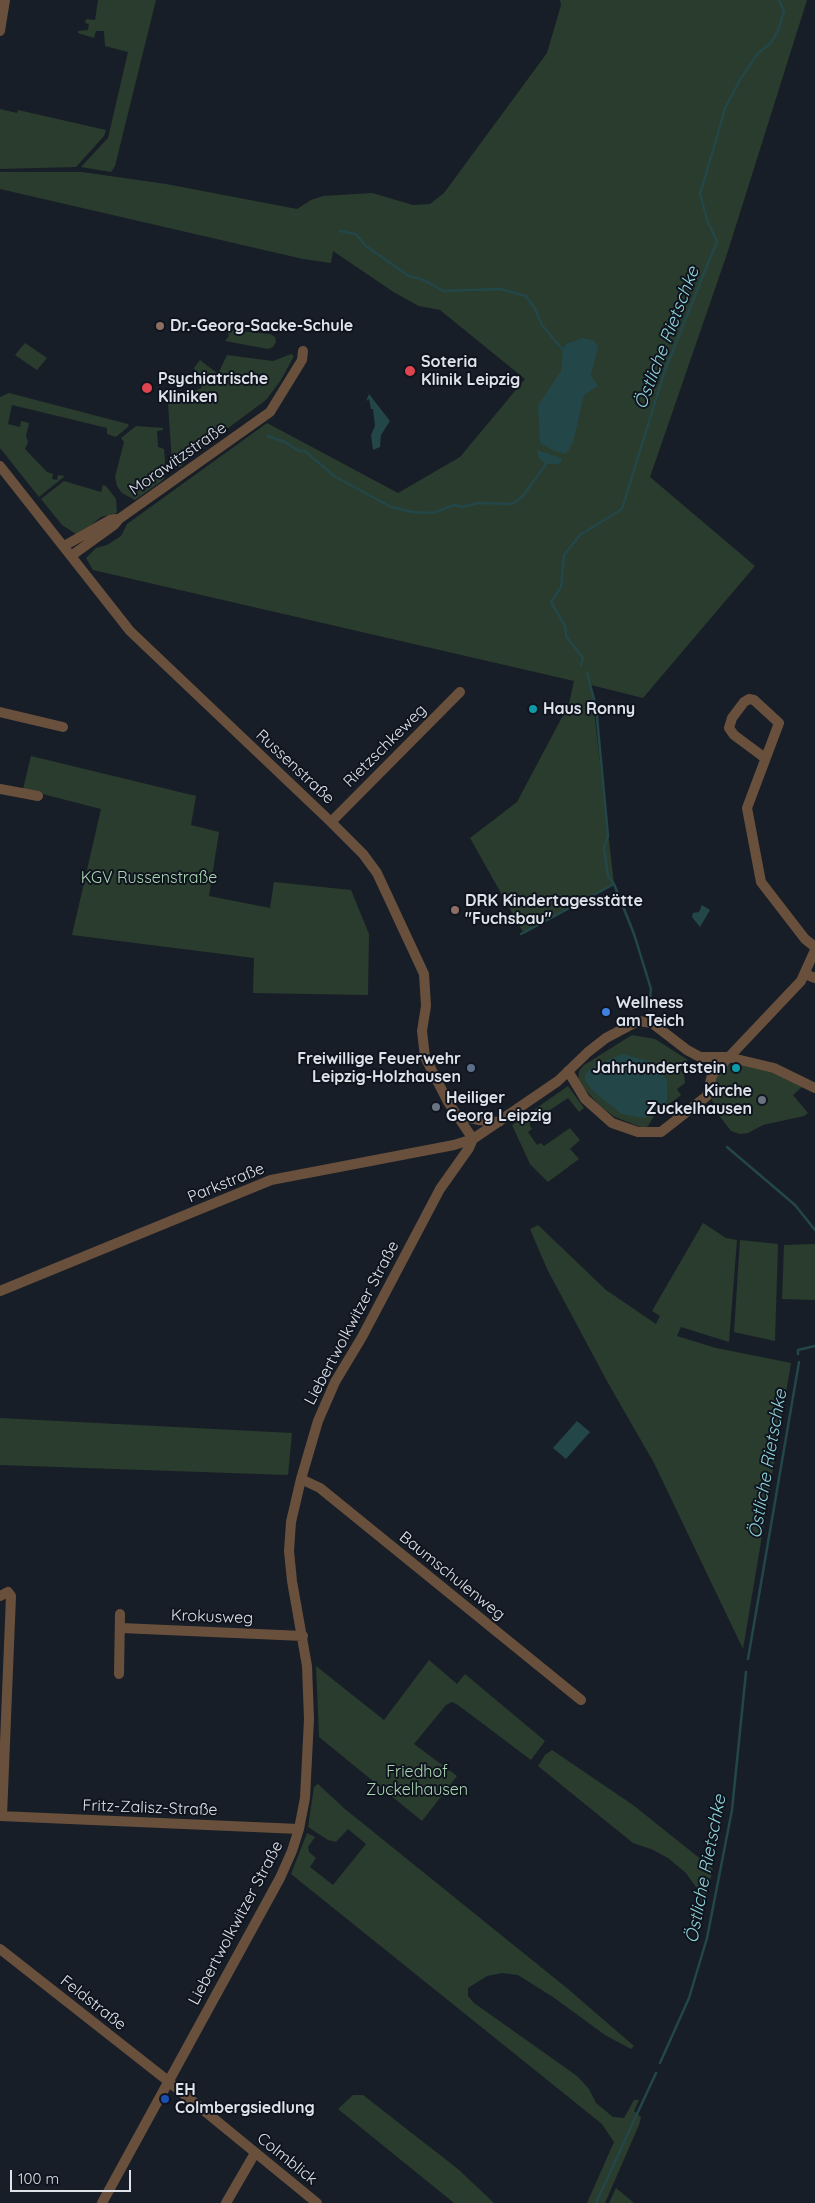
<!DOCTYPE html>
<html>
<head>
<meta charset="utf-8">
<style>
  body { margin:0 }
  #map { position:relative; width:815px; height:2203px; overflow:hidden; background:#181e27; font-family:Quicksand,sans-serif }
  canvas { display:block }
  .scale { position:absolute; left:10px; top:2170px; width:121px; height:22px; box-sizing:border-box; border:2px solid #dee2e9; border-top:0; padding-left:6px; font-size:15px; line-height:18px; white-space:nowrap; color:#dee2e9; -webkit-text-stroke:4px #0f141e; paint-order:stroke }
</style>
</head>
<body>
<div id="map">
<canvas width="815" height="2203"></canvas>
<div class="scale">100 m</div>
</div>
<script>
const ctx = document.querySelector('canvas').getContext('2d');
ctx.lineJoin = 'round';
function paint(path, color) { ctx.fillStyle = color; ctx.fill(path, 'evenodd'); }
const shape = rows => new Path2D(rows.map(r => 'M' + r).join(''));
function stroke(path, color, width, dash) { ctx.strokeStyle = color; ctx.lineWidth = width; ctx.lineCap = dash ? 'butt' : 'round'; ctx.setLineDash(dash || []); ctx.stroke(path); }
function label(font, color, halo, rows, align = 'center') {
  ctx.font = font + ' Quicksand,sans-serif'; ctx.lineWidth = 4; ctx.setLineDash([]); ctx.textBaseline = 'middle'; ctx.strokeStyle = halo; ctx.fillStyle = color; for (const [text, x, y, turn = 0] of rows) {
    ctx.save(); ctx.translate(x, y); ctx.rotate((+turn || 0) * Math.PI / 180); ctx.textAlign = isNaN(turn) ? turn : align; if (halo) ctx.strokeText(text, 0, 0); ctx.fillText(text, 0, 0); ctx.restore();
  }
}
const green = shape([
  [98,0,156,0,115,166,111,172,81,167,108,138,128,52,105,46,104,31,96,31,94,38,78,33,78,31,88,30,89,24,85,23,86,19,95,20],
  [560,0,807,0,727,254,650,477,755,566,643,698,591,685,614,884,524,934,470,838,517,802,569,704,574,681,93,570,86,558,96,548,107,545,121,536,127,524,267,423,398,493,460,457,525,379,440,310,419,306,395,293,333,251,331,263,303,259,0,189,0,172,82,172,166,184,297,209,311,200,323,196,372,193,413,205,430,204,444,193,547,53,561,5],
  [0,109,17,113,18,110,106,130,104,136,76,167,0,169],
  [227,330,270,334,275,337,276,342,273,347,268,349,225,341,229,336],
  [25,343,47,358,37,370,15,355],
  [291,354,294,356,281,380,266,400,197,451,180,467,175,467,172,462,168,404,178,404,186,400,184,395,202,388,194,368,200,360,218,374,227,355,273,361],
  [9,393,128,424,129,426,116,437,107,434,107,428,12,405,8,424,20,427,21,421,29,423,26,436,28,442,25,449,47,472,53,474,52,479,57,480,58,475,65,476,39,497,0,448,0,397],
  [136,426,163,428,163,430,157,431,158,447,164,449,166,474,163,480,135,500,122,493,117,486,115,477,124,442,121,438],
  [64,481,101,492,103,485,106,486,116,499,117,513,101,517,85,530,76,534,62,525,41,499],
  [31,756,196,796,191,825,219,832,209,896,270,908,274,882,351,890,369,934,368,995,253,993,254,958,72,935,101,809,23,789],
  [632,1035,655,1039,688,1060,680,1069,684,1075,685,1083,677,1089,681,1095,654,1116,648,1126,643,1128,615,1117,601,1107,578,1082,579,1071,584,1065],
  [739,1062,764,1068,802,1087,793,1095,808,1113,804,1116,763,1125,748,1133,740,1134,731,1131,718,1114,710,1095,717,1075,724,1067],
  [568,1086,584,1108,579,1112,568,1098,529,1124,532,1129,528,1132,537,1145,541,1143,544,1146,570,1128,580,1140,570,1149,579,1159,548,1182,530,1164,512,1125],
  [703,1223,726,1238,737,1240,729,1342,681,1327,677,1336,716,1348,791,1363,743,1649,654,1463,608,1383,547,1269,530,1229,538,1225,606,1290,656,1324,660,1316,652,1311],
  [740,1240,778,1244,775,1341,734,1332],
  [815,1244,815,1300,782,1299,784,1245],
  [0,1418,292,1433,288,1475,0,1465],
  [429,1660,457,1684,465,1674,545,1741,531,1760,458,1705,452,1702,446,1705,414,1744,457,1776,422,1821,319,1737,316,1666,384,1720],
  [552,1750,633,1805,713,1869,703,1907,698,1890,686,1873,668,1858,651,1849,633,1843,538,1766,545,1755],
  [318,1784,345,1809,568,1989,634,2046,631,2049,605,2035,553,1997,518,1975,502,1973,487,1976,468,1988,468,1996,474,2003,577,2076,589,2089,596,2103,613,2117,624,2118,634,2100,639,2100,634,2111,641,2117,639,2125,605,2203,587,2203,614,2142,602,2124,291,1874,307,1833,315,1837,308,1847,309,1852,316,1858,310,1867,333,1885,366,1844,348,1829,336,1842,328,1840,308,1827,314,1787],
  [353,2095,363,2095,458,2169,494,2203,454,2203,338,2109],
  [616,2188,634,2203,609,2203]
]);
const water = shape([
  [582,338,593,340,598,346,591,375,598,386,584,395,573,443,566,454,554,451,540,443,538,405,561,371,563,350,566,344],
  [369,394,390,421,381,435,380,447,373,450,371,435,375,426,373,409,371,409,369,399,366,401],
  [537,450,561,458,562,461,558,464,546,464,539,459],
  [702,905,710,910,700,927,692,917,693,913,699,912],
  [622,1054,649,1061,662,1072,667,1082,667,1101,651,1116,643,1118,622,1114,594,1092,585,1080,585,1074,593,1067],
  [577,1421,590,1432,566,1459,553,1448]
]);
const stream = shape([
  [340,231,356,234,366,246,409,276,424,280,443,291,500,289,526,296,535,309,542,325,563,350],
  [268,436,285,442,299,451,305,451,334,476,391,507,412,512,433,513,454,505,462,507,478,503,512,504,522,497,546,464],
  [581,665,583,658,566,636,565,626,551,602,561,587,564,555,580,535,622,509,664,373,717,241,708,223,700,194,721,123,725,108,741,78,758,53,770,44,778,31,784,11,779,0],
  [587,673,596,707,608,836,604,848,608,876,614,884,634,934,651,989,649,1009],
  [521,934,614,884],
  [727,1147,795,1205,815,1230],
  [798,1354,798,1350,815,1346],
  [748,1659,799,1362],
  [660,2063,689,1998,707,1938,732,1810,746,1672],
  [596,2203,656,2073]
]);
const minor = shape([
  [0,31,5,0],
  [0,466,130,631,331,822,363,854,377,873,424,974,426,1006,422,1031,425,1057,448,1102,473,1139],
  [64,546,110,520,115,519],
  [71,556,114,525,119,519,270,412,302,360,303,351],
  [0,712,63,727],
  [765,758,734,735,729,728,732,718,744,702,749,699,754,700,779,723,747,808,761,882,805,939,815,947],
  [0,789,38,796],
  [331,822,460,692],
  [805,974,815,978],
  [568,1071,585,1099,612,1123,638,1132,661,1132,707,1096,712,1075,801,981,815,950],
  [457,1115,478,1120,499,1122],
  [0,1291,271,1180,454,1145,473,1139,558,1081,588,1052,606,1038,638,1021,652,1023,687,1050,700,1057,728,1057,774,1068,815,1088],
  [301,1479,320,1488,581,1700],
  [0,1596,8,1592,11,1596,2,1816],
  [121,1628,303,1636],
  [119,1674,120,1614],
  [0,1816,299,1829],
  [0,1949,163,2077,317,2203],
  [102,2203,280,1878,292,1851,299,1829,305,1798,309,1719,307,1666,292,1581,289,1551,291,1522,301,1479,318,1421,335,1382,362,1337,440,1189,469,1148,473,1139],
  [226,2203,255,2153]
]);
const markers = [
  [160,326,5,"#8d6e63"],
  [410,371,6,"#e0444e"],
  [147,388,6,"#e0444e"],
  [533,709,5,"#0f9aa8"],
  [455,910,5,"#8d6e63"],
  [606,1012,5,"#3f7fe0"],
  [471,1068,5,"#5c6f8a"],
  [736,1068,5,"#0f9aa8"],
  [762,1100,5,"#6b7280"],
  [436,1107,5,"#6b7280"],
  [165,2099,5,"#1a4fb4"]
];
const poiNames = [
  ["Dr.-Georg-Sacke-Schule",170,326],
  ["Soteria",421,362],
  ["Klinik Leipzig",421,380],
  ["Psychiatrische",158,379],
  ["Kliniken",158,397],
  ["Haus Ronny",543,709],
  ["DRK Kindertagesstätte",465,901],
  ["\"Fuchsbau\"",465,919],
  ["Wellness",616,1003],
  ["am Teich",616,1021],
  ["Freiwillige Feuerwehr",461,1059,"right"],
  ["Leipzig-Holzhausen",461,1077,"right"],
  ["Jahrhundertstein",726,1068,"right"],
  ["Kirche",752,1091,"right"],
  ["Zuckelhausen",752,1109,"right"],
  ["Heiliger",446,1098],
  ["Georg Leipzig",446,1116],
  ["EH",175,2090],
  ["Colmbergsiedlung",175,2108]
];
const streetNames = [
  ["Morawitzstraße",178,459,-35],
  ["Rietzschkeweg",385,746,-45],
  ["Russenstraße",295,767,43],
  ["Parkstraße",226,1183,-22],
  ["Liebertwolkwitzer Straße",352,1323,-62],
  ["Baumschulenweg",452,1576,39],
  ["Krokusweg",212,1617,2],
  ["Fritz-Zalisz-Straße",150,1808,2],
  ["Liebertwolkwitzer Straße",236,1923,-62],
  ["Feldstraße",93,2003,38],
  ["Colmblick",287,2159,39]
];
const parkNames = [
  ["KGV Russenstraße",149,878],
  ["Friedhof",417,1772],
  ["Zuckelhausen",417,1790]
];
const waterNames = [
  ["Östliche Rietschke",667,338,-69],
  ["Östliche Rietschke",768,1464,-80],
  ["Östliche Rietschke",706,1869,-79]
];
paint(green, '#2a3c2d');
paint(water, '#234649');
stroke(stream, '#234649', 2.5);
stroke(minor, '#69503c', 10);
for (const [x, y, r, color] of markers) { const dot = new Path2D(); dot.arc(x, y, r, 0, 2 * Math.PI); ctx.fillStyle = color; ctx.fill(dot); stroke(dot, '#0f141e', 2); }
label('bold 16px', '#dee2e9', '#0f141e', poiNames, 'left');
label('16px', '#dee2e9', '#0f141e', streetNames);
label('16px', '#aad7b1', '#0f141e', parkNames);
label('italic 18px', '#8ed4d9', '#0f141e', waterNames);
</script>
</body>
</html>
